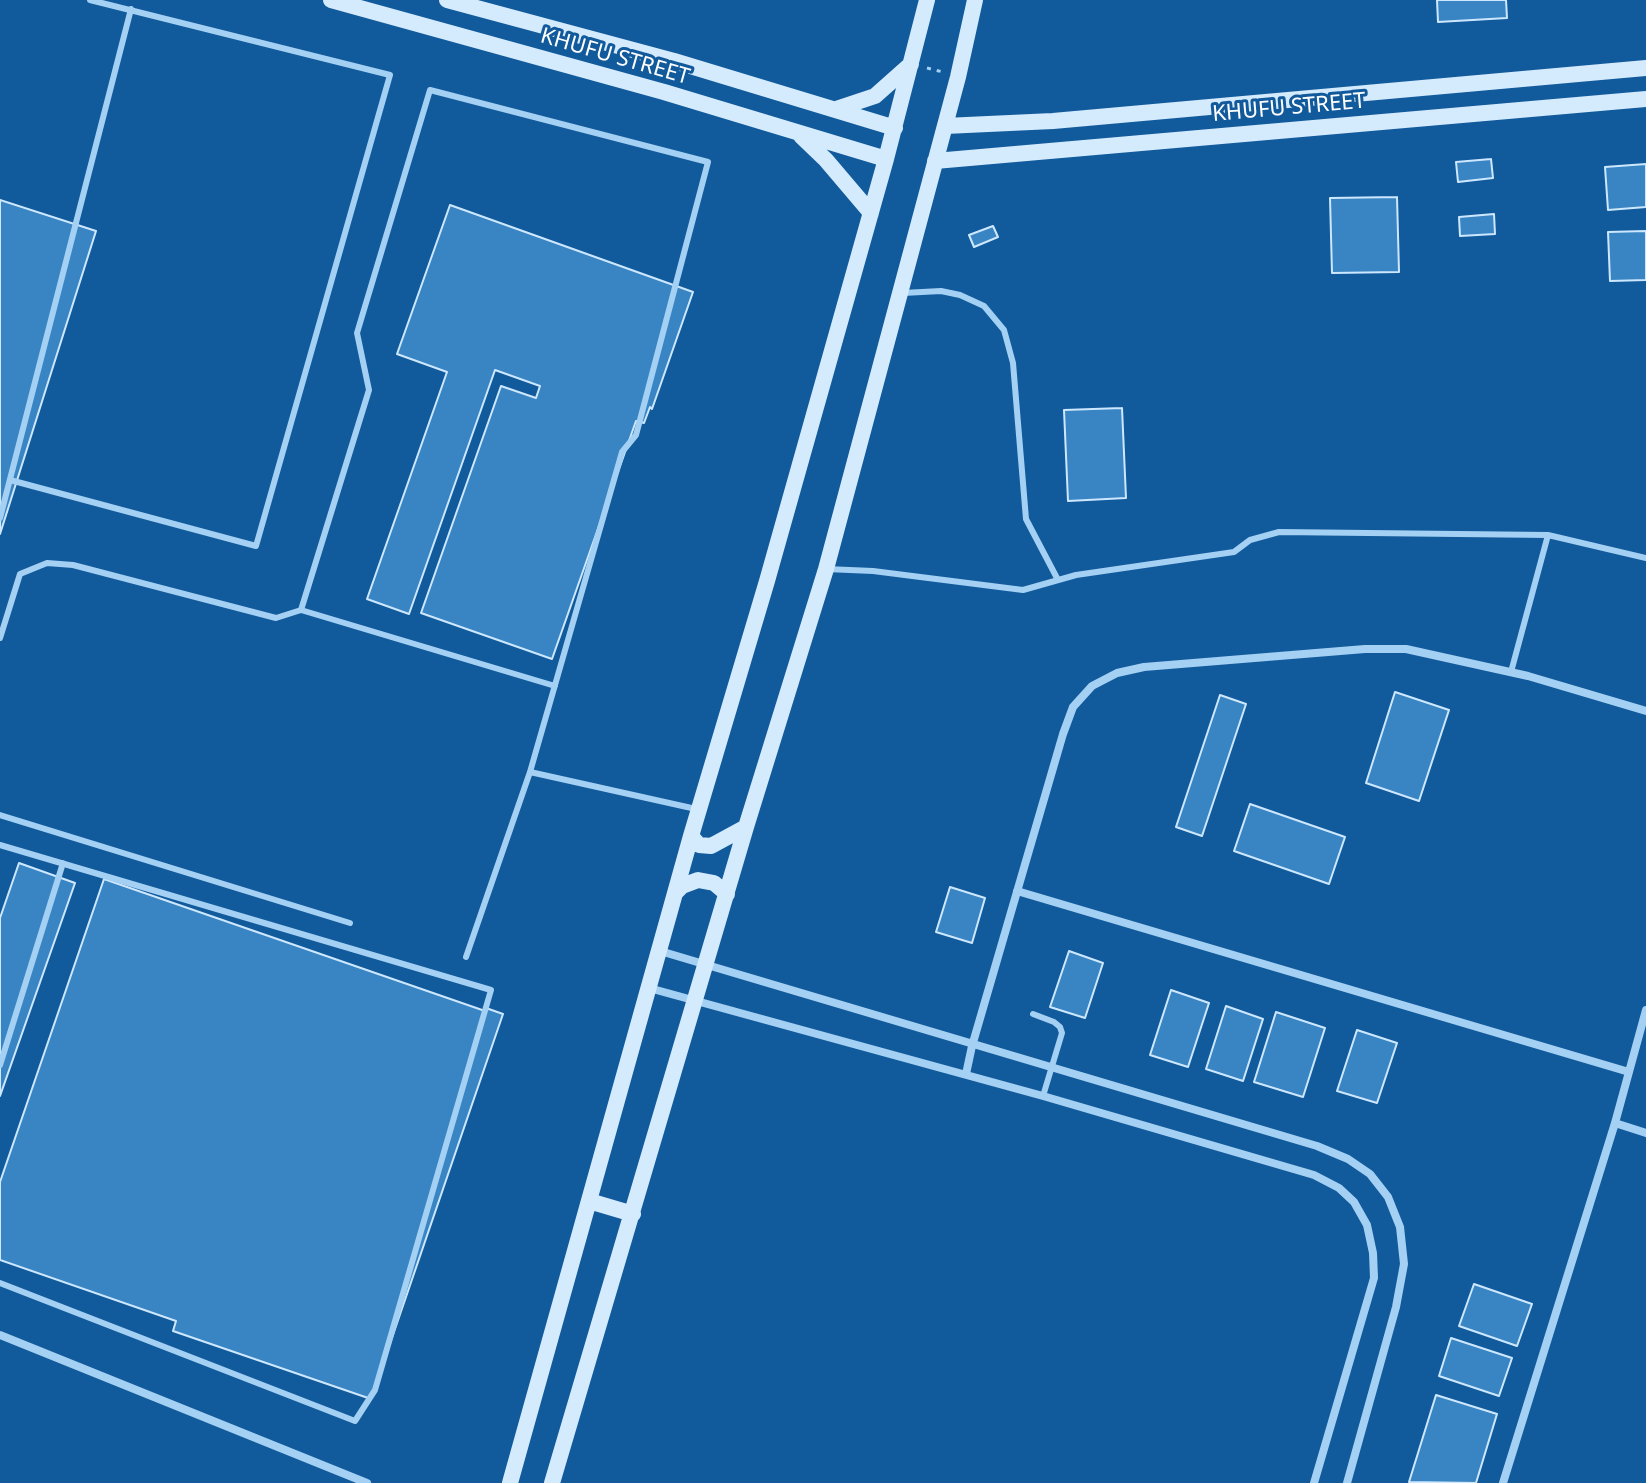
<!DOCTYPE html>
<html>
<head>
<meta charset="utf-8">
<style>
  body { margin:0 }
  canvas { display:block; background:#115a9b }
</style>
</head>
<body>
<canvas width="1646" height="1483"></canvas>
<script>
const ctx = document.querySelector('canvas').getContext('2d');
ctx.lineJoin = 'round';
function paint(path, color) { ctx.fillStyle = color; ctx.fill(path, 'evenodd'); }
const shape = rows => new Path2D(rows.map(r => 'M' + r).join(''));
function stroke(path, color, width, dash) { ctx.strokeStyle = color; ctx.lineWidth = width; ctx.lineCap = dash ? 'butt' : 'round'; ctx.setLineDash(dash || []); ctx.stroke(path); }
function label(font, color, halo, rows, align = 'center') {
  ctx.font = font + ' "Noto Sans",sans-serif'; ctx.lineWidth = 6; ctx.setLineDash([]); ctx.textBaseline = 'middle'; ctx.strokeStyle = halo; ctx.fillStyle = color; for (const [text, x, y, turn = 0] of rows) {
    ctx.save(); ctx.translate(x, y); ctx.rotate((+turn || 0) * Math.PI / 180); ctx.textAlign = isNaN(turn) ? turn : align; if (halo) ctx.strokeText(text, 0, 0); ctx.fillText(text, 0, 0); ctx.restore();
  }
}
const building = shape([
  [1437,0,1506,0,1507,18,1438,22,1437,0],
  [1491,159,1493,178,1458,182,1456,162,1491,159],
  [1646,164,1646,207,1608,210,1605,167,1646,164],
  [1397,197,1399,272,1332,273,1330,198,1397,197],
  [0,200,96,231,0,534,0,200],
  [450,205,693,292,652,409,650,407,644,423,636,421,552,659,421,613,501,386,536,398,540,386,495,370,409,614,367,599,447,372,397,354,450,205],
  [1494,214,1495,234,1460,236,1459,217,1494,214],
  [993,226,998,237,974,247,969,235,993,226],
  [1646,231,1646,280,1610,281,1608,232,1646,231],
  [1122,408,1126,498,1068,501,1064,410,1122,408],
  [1395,692,1449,710,1419,801,1366,783,1395,692],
  [1220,695,1246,704,1202,836,1176,827,1220,695],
  [1250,804,1345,837,1329,884,1234,851,1250,804],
  [19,863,75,883,0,1096,0,918,19,863],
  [104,879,485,1011,486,1008,503,1014,371,1399,173,1331,176,1321,0,1260,0,1182,104,879],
  [950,887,985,898,972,943,936,932,950,887],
  [1069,951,1103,963,1085,1018,1050,1007,1069,951],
  [1171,990,1209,1003,1188,1067,1150,1055,1171,990],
  [1226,1006,1263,1019,1243,1081,1206,1069,1226,1006],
  [1276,1012,1325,1028,1303,1097,1254,1082,1276,1012],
  [1357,1030,1397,1043,1377,1103,1337,1091,1357,1030],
  [1474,1284,1532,1304,1517,1346,1459,1326,1474,1284],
  [1451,1338,1512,1358,1499,1396,1439,1376,1451,1338],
  [1436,1395,1497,1414,1476,1483,1409,1482,1436,1395]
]);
const path = shape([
  [927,68,943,72]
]);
const lane = shape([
  [903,293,941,291,960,295,984,306,1004,330,1013,363,1026,519,1058,580],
  [10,480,256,546,390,75,90,0],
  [0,518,131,9],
  [826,569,873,571,1023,590,1076,575,1234,552,1250,540,1279,532,1548,535,1646,558],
  [301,610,369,390,357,333,430,90,708,162,636,435,622,452,530,772,466,957],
  [0,638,20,574,47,563,73,565,276,618,301,610,555,686],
  [1511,672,1548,535],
  [530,772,696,809],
  [0,815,350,923],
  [0,845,491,990,375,1390,355,1421,0,1283],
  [1033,1014,1054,1022,1060,1027,1062,1033,1043,1096],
  [0,1065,63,863]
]);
const street = shape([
  [1017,891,1629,1072],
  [660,951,1317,1146,1348,1159,1370,1174,1388,1197,1400,1227,1404,1264,1396,1307,1347,1483],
  [649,988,1043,1096,1314,1175,1339,1188,1354,1202,1367,1225,1373,1253,1374,1278,1314,1483],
  [966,1074,972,1046,1063,734,1073,707,1092,686,1117,673,1144,667,1365,649,1406,649,1528,676,1646,711],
  [1615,1123,1646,1133],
  [0,1335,367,1483],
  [1503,1483,1615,1123,1646,1010]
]);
const secondary = shape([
  [331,0,664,92,886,159],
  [447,0,674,61,895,128],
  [836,109,875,96,911,64],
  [945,126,1053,121,1646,68],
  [801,136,826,160,871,213],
  [935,161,1646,99],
  [691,836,699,845,711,846,746,827],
  [676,892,682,886,698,880,714,883,727,894],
  [589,1201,633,1214],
  [510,1483,691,836,767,581,886,159,927,0],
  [552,1483,746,827,826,569,958,77,975,0]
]);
const streetNames = [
  ["KHUFU STREET",615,57,16],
  ["KHUFU STREET",1289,108,-5]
];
paint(building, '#3984c2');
stroke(building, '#cde8fe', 2);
stroke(path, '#a4d0f4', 3, [4, 6]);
stroke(lane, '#a4d0f4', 6);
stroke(street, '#a4d0f4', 8);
stroke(secondary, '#d4eafd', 16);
label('22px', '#fff', '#115a9b', streetNames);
</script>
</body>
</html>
